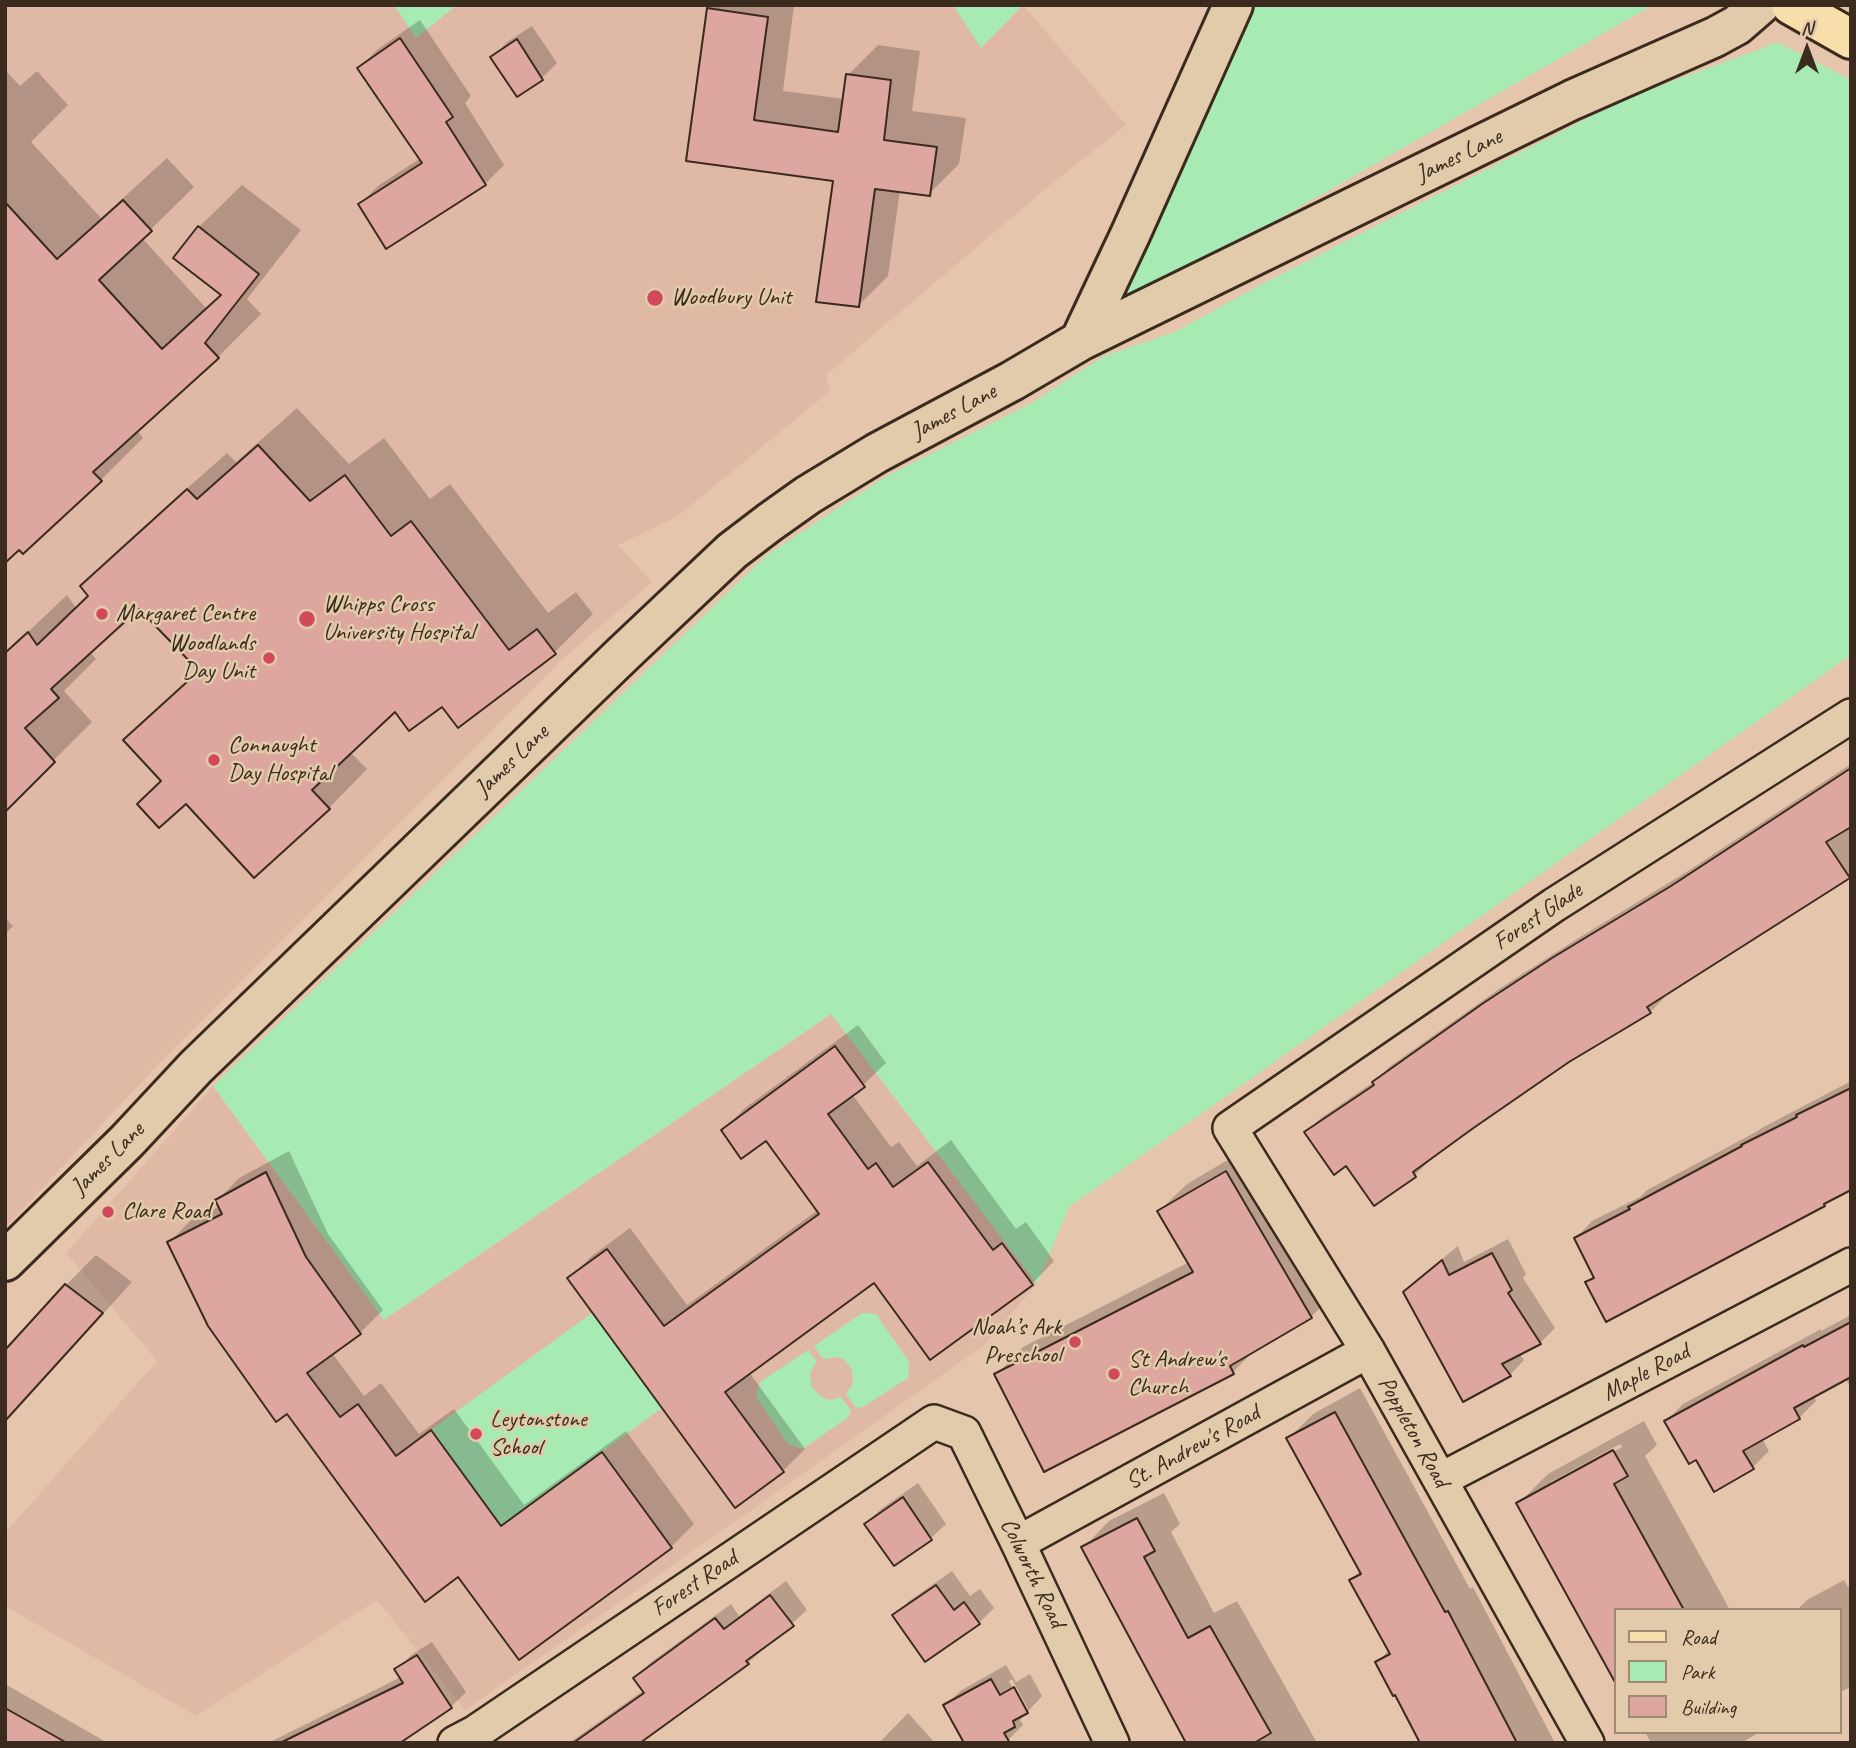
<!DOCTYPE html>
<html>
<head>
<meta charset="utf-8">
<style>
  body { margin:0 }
  #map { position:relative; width:1856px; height:1748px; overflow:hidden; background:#e6c5ad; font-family:Caveat,sans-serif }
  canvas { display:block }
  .frame { position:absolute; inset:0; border:7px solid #3b2a1e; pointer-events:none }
  .legend { position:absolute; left:1614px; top:1608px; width:228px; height:126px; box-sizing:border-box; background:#e1cbab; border:2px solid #9f8b73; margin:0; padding:9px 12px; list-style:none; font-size:21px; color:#3b2a1e }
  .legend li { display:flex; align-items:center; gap:14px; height:35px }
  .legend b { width:35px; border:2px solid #9f8b73 }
  .north { position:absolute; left:1772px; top:14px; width:70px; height:70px; -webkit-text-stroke:5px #e1cbab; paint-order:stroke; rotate:0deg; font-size:19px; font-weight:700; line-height:28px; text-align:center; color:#3b2a1e }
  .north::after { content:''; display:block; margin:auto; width:24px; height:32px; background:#3b2a1e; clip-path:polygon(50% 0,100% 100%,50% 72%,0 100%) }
</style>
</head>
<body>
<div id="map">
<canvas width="1856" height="1748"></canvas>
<div class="frame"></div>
<ul class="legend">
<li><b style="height:9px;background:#f8deab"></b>Road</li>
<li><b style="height:19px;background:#a8eab4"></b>Park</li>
<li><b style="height:19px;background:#dda79f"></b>Building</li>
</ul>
<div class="north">N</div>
</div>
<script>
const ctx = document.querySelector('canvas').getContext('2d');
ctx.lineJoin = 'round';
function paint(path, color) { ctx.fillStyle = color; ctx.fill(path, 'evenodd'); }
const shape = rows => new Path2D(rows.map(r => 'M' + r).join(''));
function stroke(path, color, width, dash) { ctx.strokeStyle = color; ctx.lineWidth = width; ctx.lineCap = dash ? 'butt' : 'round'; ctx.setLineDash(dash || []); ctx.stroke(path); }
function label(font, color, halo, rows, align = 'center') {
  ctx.font = font + ' Caveat,sans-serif'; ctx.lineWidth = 5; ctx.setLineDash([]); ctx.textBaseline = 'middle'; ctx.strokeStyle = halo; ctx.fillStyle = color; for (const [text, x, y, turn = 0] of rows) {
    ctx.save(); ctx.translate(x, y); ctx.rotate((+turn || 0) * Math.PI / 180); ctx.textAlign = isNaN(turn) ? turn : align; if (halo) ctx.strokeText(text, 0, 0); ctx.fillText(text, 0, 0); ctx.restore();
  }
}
const built = shape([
  [5,5,1023,5,1126,125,1049,186,826,375,830,391,678,516,618,545,652,582,566,656,152,1071,5,1228],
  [831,1014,1037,1284,983,1346,756,1507,465,1710,377,1600,196,1716,5,1606,5,1533,157,1361,66,1253,213,1086,384,1320]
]);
const green = shape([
  [394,5,457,5,416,38],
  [953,5,1023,5,981,48],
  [1245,5,1653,5,1144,296,1121,296],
  [1773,43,1781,44,1851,80,1851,655,1069,1207,1037,1284,831,1014,384,1320,213,1086,767,555,885,477,1030,404,1104,356,1175,332,1262,284,1633,95,1761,49],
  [592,1313,662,1408,501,1526,431,1430],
  [862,1313,876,1314,909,1362,908,1378,863,1407,856,1408,846,1394,852,1385,853,1377,852,1370,848,1364,843,1359,836,1357,823,1359,814,1346],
  [808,1350,817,1362,813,1367,810,1374,812,1388,823,1398,830,1400,841,1397,851,1411,847,1418,803,1449,788,1444,756,1397,760,1382]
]);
const shadow = shape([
  [712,5,794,5,783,91,845,99,848,75,878,45,920,51,912,111,966,118,959,164,929,194,900,190,888,276,859,305,835,180,688,160,708,9],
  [420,20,471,96,465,103,504,165,485,184,387,246,360,204,379,185,421,158,359,68,378,49],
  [532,26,557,63,542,78,518,95,493,57,507,42],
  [5,70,20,86,37,71,68,105,31,142,101,218,167,158,194,187,142,238,206,308,222,293,199,227,242,185,301,230,247,299,261,314,218,357,137,430,143,438,101,480,5,561],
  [297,408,349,464,384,438,430,499,450,484,548,613,576,592,593,614,555,652,458,725,442,704,395,710,350,752,367,769,329,808,186,801,163,780,126,740,199,669,139,607,90,652,96,659,64,691,92,722,14,800,27,633,67,595,76,608,90,595,82,586,120,548,227,453,236,462],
  [1851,764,1851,876,1663,995,1665,997,1650,1012,1568,1061,1429,1158,1430,1160,1415,1175,1374,1204,1347,1164,1306,1132,1321,1118,1378,1079,1389,1067,1499,989,1569,944,1688,871],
  [5,918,13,926,5,934],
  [858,1025,886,1063,863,1085,852,1094,891,1147,899,1142,917,1166,951,1140,1016,1229,1026,1222,1054,1261,1032,1284,874,1281,749,1372,805,1449,783,1471,569,1278,592,1256,630,1228,687,1305,818,1210,766,1138,723,1130,745,1108],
  [1851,1081,1851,1188,1830,1199,1824,1205,1588,1282,1595,1275,1576,1238,1592,1221,1640,1197,1647,1190,1756,1132,1760,1129],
  [1253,1145,1338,1290,1311,1317,1257,1348,1233,1372,996,1375,1023,1347,1189,1262,1159,1211,1187,1184],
  [289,1151,328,1234,383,1310,360,1333,332,1353,364,1396,381,1383,419,1434,454,1409,524,1505,626,1431,694,1524,671,1547,519,1657,459,1575,169,1243,191,1220,220,1206,217,1201,239,1178],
  [1508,1239,1526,1274,1523,1278,1555,1328,1540,1343,1519,1353,1524,1360,1510,1375,1405,1292,1420,1277,1458,1246,1464,1262],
  [96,1255,132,1282,5,1421,5,1353,66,1285],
  [1851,1315,1851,1388,1845,1378,1814,1396,1816,1401,1799,1418,1762,1438,1769,1451,1752,1468,1697,1458,1666,1421,1683,1404,1821,1329,1821,1331],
  [1360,1388,1470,1589,1473,1587,1555,1743,1422,1743,1377,1662,1389,1650,1351,1580,1361,1570,1288,1439,1313,1414],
  [1644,1421,1657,1445,1645,1456,1730,1610,1616,1610,1616,1681,1518,1504,1548,1474],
  [1620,1444,1622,1447,1551,1486,1551,1482],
  [918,1483,946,1524,931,1538,894,1564,866,1524,881,1509],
  [1164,1493,1180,1524,1171,1532,1214,1613,1237,1601,1317,1743,1188,1743,1083,1548,1109,1521],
  [952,1571,970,1596,980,1589,994,1608,979,1623,894,1615,909,1601],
  [1844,1580,1848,1587,1851,1585,1851,1687,1840,1692,1840,1610,1797,1610,1807,1600],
  [786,1581,807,1610,748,1663,635,1743,569,1743,644,1690,635,1678,650,1663,731,1604,739,1616],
  [432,1642,466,1692,451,1707,383,1743,268,1743,401,1677,396,1670,411,1655],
  [1006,1665,1016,1682,1030,1674,1042,1696,1020,1720,1023,1725,1008,1740,945,1706,960,1691],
  [1012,1679,1028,1709,1026,1711,1009,1681],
  [5,1684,108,1743,5,1743],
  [908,1713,935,1743,879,1743],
  [1645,1732,1760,1732,1741,1743,1651,1743]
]);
const building = shape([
  [707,8,768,17,754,120,838,132,846,74,891,80,884,140,937,147,930,196,875,189,859,307,816,302,833,181,686,161,707,8],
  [400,38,453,117,446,122,486,185,386,249,358,204,422,163,357,68,400,38],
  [517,39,543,80,517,97,490,57,517,39],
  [123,200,152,231,99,280,162,349,221,295,173,258,198,226,259,274,205,343,219,358,93,472,102,481,23,554,19,550,5,563,5,202,57,259,123,200],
  [258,445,310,501,345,475,391,536,411,521,509,650,537,629,556,654,458,728,442,707,409,731,395,712,312,790,330,809,254,878,186,804,159,828,137,804,161,781,123,740,199,671,139,609,51,689,59,698,25,728,55,762,5,812,5,653,28,632,37,645,88,596,80,586,187,489,197,499,258,445],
  [1851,768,1851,827,1826,842,1850,878,1647,1007,1651,1013,1569,1062,1472,1129,1413,1172,1416,1177,1374,1206,1346,1166,1334,1175,1304,1132,1374,1085,1372,1082,1482,1004,1552,958,1671,886,1851,768],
  [835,1046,865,1087,828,1114,868,1169,876,1163,893,1187,928,1162,993,1250,1002,1243,1033,1285,930,1360,874,1283,725,1392,784,1472,735,1508,567,1278,607,1249,664,1326,819,1214,766,1141,741,1159,721,1130,835,1046],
  [1851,1088,1851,1190,1824,1204,1825,1206,1606,1322,1585,1282,1594,1278,1574,1238,1630,1209,1628,1207,1742,1146,1741,1145,1797,1117,1796,1115,1851,1088],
  [1226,1171,1312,1318,1230,1366,1234,1374,1044,1472,994,1374,1193,1272,1157,1211,1226,1171],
  [266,1172,306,1257,361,1334,307,1373,340,1417,358,1404,396,1456,431,1430,501,1526,602,1452,672,1548,519,1660,458,1577,425,1602,287,1414,276,1422,208,1326,167,1242,222,1214,215,1200,266,1172],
  [1492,1253,1512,1290,1508,1293,1541,1344,1502,1364,1511,1376,1463,1402,1403,1292,1442,1260,1449,1275,1492,1253],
  [65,1284,103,1313,5,1421,5,1350,65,1284],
  [1851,1322,1851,1377,1794,1408,1800,1419,1743,1451,1754,1469,1714,1492,1696,1460,1689,1464,1664,1421,1803,1345,1804,1347,1851,1322],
  [1335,1412,1445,1612,1448,1611,1517,1743,1420,1743,1395,1695,1393,1696,1375,1662,1390,1654,1349,1580,1361,1574,1286,1438,1335,1412],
  [1613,1450,1628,1476,1614,1484,1684,1610,1616,1610,1616,1684,1516,1503,1613,1450],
  [903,1497,932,1540,894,1566,864,1524,903,1497],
  [1137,1518,1155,1551,1144,1557,1188,1638,1210,1626,1271,1733,1254,1743,1186,1743,1081,1547,1137,1518],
  [936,1585,954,1610,964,1602,980,1624,925,1662,892,1615,936,1585],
  [770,1595,794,1626,746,1661,749,1664,640,1743,573,1743,644,1693,633,1678,715,1618,724,1629,770,1595],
  [417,1655,452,1708,400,1743,280,1743,403,1683,394,1669,417,1655],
  [991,1679,1000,1695,1014,1687,1028,1713,1013,1721,1015,1727,1004,1733,1010,1743,964,1743,943,1705,991,1679],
  [5,1708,67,1743,5,1743,5,1708]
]);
const minor = shape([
  [1440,1480,1851,1265],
  [1018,1543,1368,1351],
  [455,1743,476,1732,934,1422,964,1433,1018,1543,1112,1743],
  [1587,1743,1368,1351,1230,1128,1554,905,1851,716]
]);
const tertiary = shape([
  [1080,341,1130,235,1233,5],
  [5,1261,127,1141,196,1067,623,654,732,551,770,522,808,495,877,453,1012,381,1080,341,1572,100,1715,37,1737,25,1760,5]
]);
const primary = shape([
  [1791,5,1851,39]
]);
const markers = [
  [655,298,9,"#d1495b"],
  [102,614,7,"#d1495b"],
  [307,619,9,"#d1495b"],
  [269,658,7,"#d1495b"],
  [214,760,7,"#d1495b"],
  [108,1212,7,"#d1495b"],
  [1075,1342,7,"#d1495b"],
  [1114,1374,7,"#d1495b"],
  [476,1434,7,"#d1495b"]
];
const streetNames = [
  ["James Lane",1459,156,-26],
  ["James Lane",954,412,-28],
  ["James Lane",512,761,-44],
  ["Forest Glade",1538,917,-34],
  ["James Lane",108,1159,-45],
  ["Maple Road",1646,1373,-28],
  ["Poppleton Road",1413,1432,61],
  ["St. Andrew's Road",1193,1448,-29],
  ["Colworth Road",1032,1573,64],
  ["Forest Road",695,1584,-34]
];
const poiNames = [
  ["Woodbury Unit",671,298],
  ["Whipps Cross",323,605],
  ["University Hospital",323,633],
  ["Margaret Centre",116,614],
  ["Woodlands",255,644,"right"],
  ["Day Unit",255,672,"right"],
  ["Connaught",228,746],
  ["Day Hospital",228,774],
  ["Clare Road",122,1212],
  ["Noah’s Ark",1061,1328,"right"],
  ["Preschool",1061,1356,"right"],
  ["St Andrew's",1128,1360],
  ["Church",1128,1388],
  ["Leytonstone",490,1420],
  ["School",490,1448]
];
paint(built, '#e0b9a6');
paint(green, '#a8eab4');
paint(shadow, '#0003');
paint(building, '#dda79f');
stroke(building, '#3b2a1e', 2);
stroke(minor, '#3b2a1e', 38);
stroke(tertiary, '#3b2a1e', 44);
stroke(primary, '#3b2a1e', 44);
stroke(minor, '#e1cbab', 33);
stroke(tertiary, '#e1cbab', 38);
stroke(primary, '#f8deab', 38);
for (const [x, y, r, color] of markers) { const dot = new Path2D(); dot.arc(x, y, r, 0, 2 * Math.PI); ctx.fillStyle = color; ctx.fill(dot); stroke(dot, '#e1cbab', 2.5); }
label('24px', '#3b2a1e', '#e1cbab', streetNames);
label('24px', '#3b2a1e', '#e1cbab', poiNames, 'left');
</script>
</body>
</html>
